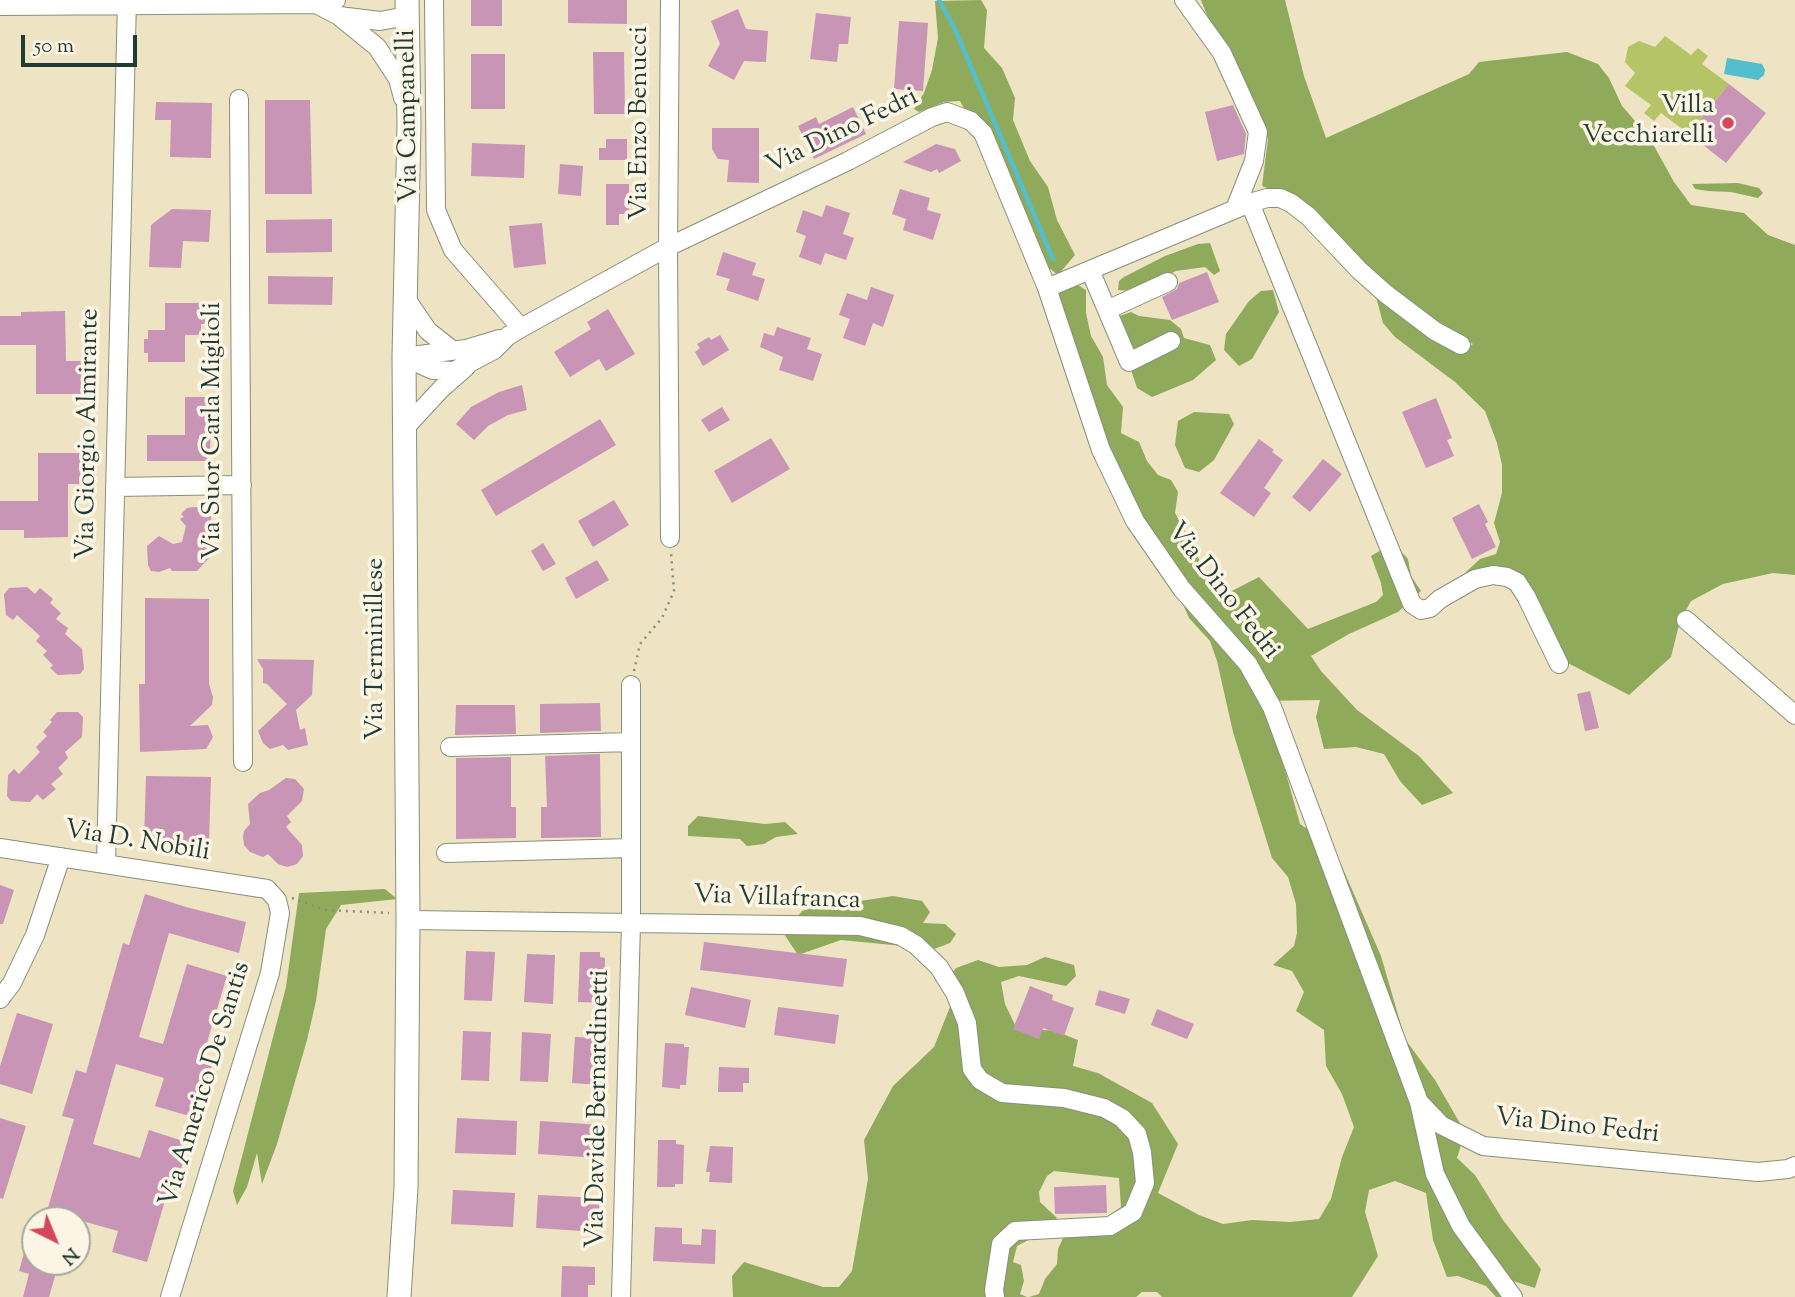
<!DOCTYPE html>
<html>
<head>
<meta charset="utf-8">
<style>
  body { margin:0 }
  #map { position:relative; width:1795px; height:1297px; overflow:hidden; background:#eee3c2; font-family:"Sorts Mill Goudy",serif }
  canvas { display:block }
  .north { position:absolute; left:21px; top:1206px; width:70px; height:70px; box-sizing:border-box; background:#fcf5e5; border:2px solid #a4ab9e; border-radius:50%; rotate:137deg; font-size:19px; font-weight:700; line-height:28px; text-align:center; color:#1f3d34 }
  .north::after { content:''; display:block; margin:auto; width:24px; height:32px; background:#d1495b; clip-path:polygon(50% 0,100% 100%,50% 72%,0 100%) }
  .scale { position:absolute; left:21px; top:35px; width:116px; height:32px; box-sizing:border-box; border:4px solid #1f3d34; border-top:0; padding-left:9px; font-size:21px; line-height:24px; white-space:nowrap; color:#1f3d34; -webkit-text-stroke:5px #fcf5e5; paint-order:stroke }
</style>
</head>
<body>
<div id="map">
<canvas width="1795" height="1297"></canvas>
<div class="north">N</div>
<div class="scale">50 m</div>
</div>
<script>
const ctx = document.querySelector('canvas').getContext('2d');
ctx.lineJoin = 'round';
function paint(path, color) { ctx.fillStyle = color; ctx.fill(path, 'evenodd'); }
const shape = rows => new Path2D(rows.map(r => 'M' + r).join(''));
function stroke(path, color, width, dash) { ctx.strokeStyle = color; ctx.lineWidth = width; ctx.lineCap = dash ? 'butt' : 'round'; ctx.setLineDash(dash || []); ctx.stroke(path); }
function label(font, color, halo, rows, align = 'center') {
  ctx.font = font + ' "Sorts Mill Goudy",serif'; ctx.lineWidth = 7; ctx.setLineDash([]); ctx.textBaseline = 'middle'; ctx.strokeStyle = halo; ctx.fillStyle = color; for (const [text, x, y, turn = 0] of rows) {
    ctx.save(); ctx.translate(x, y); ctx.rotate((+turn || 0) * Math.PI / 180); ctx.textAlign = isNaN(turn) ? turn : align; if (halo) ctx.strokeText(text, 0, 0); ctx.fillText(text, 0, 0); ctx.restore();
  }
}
const green = shape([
  [1665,36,1691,55,1698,48,1708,56,1702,64,1729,84,1689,134,1661,113,1654,121,1644,113,1651,105,1625,86,1635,73,1625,62,1628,47,1639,41,1655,47]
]);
const forest = shape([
  [981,0,987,10,984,48,1002,68,1015,98,1013,120,1030,161,1048,187,1057,220,1075,255,1058,275,1049,268,960,101,944,102,919,112,914,109,924,93,932,70,938,38,935,1],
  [1201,0,1285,0,1304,76,1326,138,1469,74,1479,62,1567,52,1598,64,1609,78,1622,106,1649,137,1674,182,1691,205,1744,213,1768,235,1795,245,1795,575,1773,573,1723,584,1691,601,1680,621,1671,657,1629,695,1566,662,1524,584,1466,572,1480,559,1496,554,1500,542,1494,523,1502,493,1502,465,1497,443,1485,411,1455,382,1395,337,1383,323,1375,293,1466,349,1473,344,1439,326,1377,277,1282,194,1262,186,1268,139,1222,53],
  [1738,183,1759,188,1763,193,1758,198,1731,192,1708,191,1695,189,1692,184],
  [1210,243,1220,271,1214,275,1205,267,1176,271,1135,291,1118,290,1119,281,1124,277,1165,256,1198,244],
  [1076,284,1086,290,1086,313,1091,336,1103,357,1107,385,1123,407,1121,433,1139,442,1147,461,1158,475,1171,480,1178,492,1175,513,1196,551,1205,576,1226,594,1259,577,1308,629,1376,602,1383,595,1381,583,1371,556,1393,543,1408,559,1411,576,1421,591,1398,612,1349,634,1311,656,1321,671,1357,710,1419,756,1453,793,1422,805,1400,781,1384,754,1356,747,1324,749,1316,717,1320,700,1266,701,1300,824,1333,846,1381,956,1405,1039,1435,1080,1465,1132,1457,1158,1475,1175,1503,1220,1541,1269,1535,1288,1500,1277,1513,1297,1496,1297,1486,1286,1458,1276,1447,1277,1433,1240,1426,1193,1395,1181,1369,1190,1365,1212,1378,1256,1352,1297,1162,1297,1157,1292,1142,1292,1136,1297,1029,1297,1039,1294,1045,1279,1057,1264,1058,1249,1064,1236,1105,1218,1121,1207,1119,1178,1054,1171,1047,1176,1039,1192,1040,1202,1057,1218,1042,1233,1017,1246,1013,1262,1021,1265,1024,1281,1020,1294,1027,1297,733,1297,732,1276,744,1262,823,1287,839,1287,852,1271,868,1179,864,1140,893,1086,934,1047,950,1007,950,976,956,968,978,960,999,967,1027,965,1045,957,1074,965,1076,976,1066,986,1019,976,1001,982,1005,1004,1016,1027,1055,1031,1078,1040,1073,1066,1098,1073,1152,1103,1178,1144,1158,1193,1199,1215,1223,1224,1252,1220,1290,1222,1319,1219,1331,1199,1342,1157,1354,1127,1342,1094,1326,1066,1324,1030,1296,1011,1304,992,1292,971,1273,965,1294,946,1297,933,1296,904,1288,877,1272,858,1233,732,1217,661,1210,641,1189,618,1168,570,1142,521,1114,499,1052,297],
  [1273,290,1279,312,1252,359,1239,366,1224,350,1226,334,1249,301,1261,291],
  [1131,312,1139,316,1170,320,1181,329,1184,338,1210,345,1216,360,1193,380,1152,397,1137,388,1114,318],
  [1194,412,1229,414,1234,424,1214,460,1199,472,1185,468,1175,445,1178,421],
  [698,816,765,824,785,822,798,834,776,837,764,844,747,846,740,839,688,836,688,826],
  [385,889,397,899,341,905,326,929,316,1001,307,1040,277,1144,262,1184,257,1153,247,1187,237,1205,233,1191,286,987,299,893],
  [893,896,922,901,930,912,923,923,945,924,956,934,950,943,934,949,841,940,798,955,784,934,802,911,836,901,854,902]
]);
const water = shape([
  [1727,58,1762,64,1765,70,1764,75,1758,80,1724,74]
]);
const stream = shape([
  [939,0,954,27,1053,259]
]);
const building = shape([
  [471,0,502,0,502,26,471,26],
  [568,0,627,0,627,24,568,23],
  [738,9,746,29,768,31,766,62,744,61,734,80,708,66,720,44,711,21],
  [816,13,851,17,848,44,839,44,837,62,810,59],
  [899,21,928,23,923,91,894,89],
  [593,52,624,52,625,114,594,114],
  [471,54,505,54,505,109,471,109],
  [1729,84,1766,113,1726,163,1689,134],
  [265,100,310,100,312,194,265,194],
  [156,102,212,103,211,158,170,157,171,120,155,120],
  [1233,105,1246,134,1244,154,1217,161,1205,112],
  [853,107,866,134,814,159,798,126,816,117,819,124],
  [712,128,759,128,759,183,727,182,729,160,718,159,712,149],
  [606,139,627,139,627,160,599,160,599,148,606,148],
  [472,143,525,145,524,178,471,176],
  [936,144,955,149,961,161,939,173,937,169,931,172,903,162],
  [560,164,583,166,581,196,558,194],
  [606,184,629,184,629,214,619,214,619,225,606,225],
  [900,189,930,198,927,210,941,214,933,240,903,230,906,219,892,214],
  [826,205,850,213,843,234,854,238,846,260,825,253,821,265,799,257,806,236,796,232,803,210,822,217],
  [172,209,211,210,209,242,183,241,181,268,149,267,151,225],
  [332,219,332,252,266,253,266,220],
  [542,223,546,264,514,268,509,226],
  [723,252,756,263,752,275,765,279,758,301,726,290,730,279,716,275],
  [1207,272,1219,302,1172,320,1162,297,1177,289,1179,283],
  [268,276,333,277,332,305,268,304],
  [871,287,894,295,883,327,873,323,865,346,843,338,850,319,839,315,847,293,867,300],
  [165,303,200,303,200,311,205,311,205,324,201,324,201,335,185,335,185,362,148,362,148,353,144,353,144,339,148,339,148,330,165,330],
  [608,309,635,354,606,371,599,359,570,377,554,352,591,329,587,322],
  [65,311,66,361,81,361,81,394,36,394,36,345,0,345,0,316,21,316,21,312],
  [777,327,811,338,807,349,822,354,813,381,779,370,783,357,760,347,764,333,774,336],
  [720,335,729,350,703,366,695,352,700,348,697,344,709,337,711,340],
  [522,385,527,410,508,415,488,426,474,440,456,424,471,407,499,392],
  [185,397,211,397,210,461,147,461,147,435,185,435],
  [1436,398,1452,438,1447,440,1454,456,1426,468,1402,412],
  [722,407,730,420,709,432,701,420],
  [600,419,616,445,496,516,481,490],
  [771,438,790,469,732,503,714,471],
  [1259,439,1274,450,1272,452,1283,460,1264,488,1271,493,1254,517,1220,493],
  [38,453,83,453,83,484,68,484,68,537,24,538,24,530,0,530,0,501,38,501],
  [1323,459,1342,474,1310,512,1292,497],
  [614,500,629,525,593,547,578,521],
  [1479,504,1488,522,1485,524,1496,547,1472,559,1452,518],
  [194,507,204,508,212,515,209,528,212,531,212,555,197,571,172,571,170,568,159,572,151,571,148,565,147,546,159,536,173,544,182,542,186,526,180,519,184,517,181,514,187,508],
  [543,543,556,564,543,571,531,551],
  [597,560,609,580,576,599,565,578],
  [27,587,35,594,40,588,53,599,50,603,61,613,56,619,68,628,65,634,82,649,84,669,80,674,58,675,50,668,53,665,43,655,47,651,36,641,40,636,17,615,13,620,6,615,4,594,9,588],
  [145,598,209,599,209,684,213,697,212,705,190,726,208,725,213,737,206,749,140,752,139,684,145,684],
  [257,659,314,660,312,695,296,710,300,730,305,728,308,745,288,750,283,745,270,749,263,743,258,731,287,704,267,684,263,683,263,669],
  [1590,691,1599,728,1585,731,1577,694],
  [600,703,601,731,540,733,540,704],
  [456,705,515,705,516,734,455,735],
  [57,712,78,712,83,717,82,737,65,752,68,758,58,768,63,774,51,784,56,789,43,800,37,794,30,802,11,801,7,796,8,775,14,769,19,774,40,752,36,747,47,736,43,732,52,722,50,720],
  [600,754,601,837,541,838,541,807,547,807,545,756],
  [511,757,511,807,516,807,516,838,456,839,456,758],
  [146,776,211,777,209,843,144,840],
  [286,778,295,779,304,789,302,801,287,816,291,822,286,827,302,845,303,856,297,864,287,867,278,864,268,854,263,857,250,852,244,845,243,837,244,831,250,824,248,804,260,793,269,790],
  [0,885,14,890,3,924,0,924],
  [145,894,186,907,246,922,239,953,169,933,139,1037,163,1044,187,964,227,976,202,1059,213,1062,196,1118,155,1106,164,1078,116,1064,93,1144,140,1158,149,1130,189,1143,172,1199,166,1197,147,1262,112,1252,118,1231,47,1211,74,1119,62,1116,76,1070,86,1073,123,943,129,945],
  [704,942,847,959,843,987,700,970],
  [466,951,495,952,492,1001,464,1000],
  [580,952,600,952,600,957,605,958,604,1003,578,1002],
  [527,954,555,955,553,1004,524,1002],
  [1030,986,1053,995,1052,1000,1074,1008,1064,1036,1043,1028,1039,1039,1013,1029],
  [691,987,751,1000,745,1028,685,1015],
  [1099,990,1130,999,1125,1014,1095,1005],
  [778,1007,839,1015,835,1044,774,1035],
  [1157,1009,1194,1024,1187,1039,1151,1025],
  [17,1013,53,1024,32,1094,0,1084,0,1066],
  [463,1031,491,1032,489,1081,461,1080],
  [522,1032,551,1034,548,1082,520,1081],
  [575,1037,604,1038,602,1085,572,1083],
  [665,1043,684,1044,684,1047,689,1047,686,1085,680,1085,680,1089,662,1087],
  [719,1067,749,1068,749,1083,743,1083,743,1092,718,1092],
  [0,1118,26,1126,3,1199,0,1198],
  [457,1118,517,1121,516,1155,455,1153],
  [540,1121,602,1125,599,1158,538,1154],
  [658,1140,676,1140,676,1144,684,1145,683,1184,675,1184,675,1187,657,1187],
  [710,1146,733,1147,732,1183,709,1182,710,1172,706,1172],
  [1106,1185,1107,1213,1055,1214,1054,1187],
  [453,1190,515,1193,513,1227,451,1224],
  [538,1195,600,1198,597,1232,536,1228],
  [655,1227,682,1228,682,1244,701,1245,702,1229,716,1230,715,1264,653,1261],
  [31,1228,35,1229,35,1262,59,1262,49,1297,23,1297,29,1274,19,1271],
  [562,1266,595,1267,595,1285,588,1285,588,1297,561,1297]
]);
const path = shape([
  [634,671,640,644,662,618,674,591,671,553],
  [292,898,326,910,389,913]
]);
const minor = shape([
  [434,0,436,210,453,250,521,328],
  [670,0,668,247,670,538],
  [1184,0,1222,53,1258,132,1254,161,1235,209],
  [316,4,339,16,377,47,398,79,403,98],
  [0,6,316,4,336,0],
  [339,16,380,21,407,16],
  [239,99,243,762],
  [1250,203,1412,604,1421,610,1430,608,1440,599,1475,579,1493,575,1507,577,1517,582,1526,596,1559,664],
  [1090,270,1129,362,1171,341],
  [1047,288,1250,203,1267,198,1280,198,1291,203,1308,216,1359,270,1386,294,1435,331,1461,345],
  [405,297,428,331,451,349],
  [1107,310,1168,282],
  [404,357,433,370,454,371,494,350,508,336,521,328,668,247,848,161,932,117,947,112,971,121,983,133,1047,288,1101,450,1135,521,1182,589,1248,664,1272,707,1419,1102,1441,1125,1483,1146,1758,1172,1788,1169,1795,1166],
  [404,357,466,349,499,339],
  [404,429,441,389,466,367],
  [115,487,242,485],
  [1686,620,1795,715],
  [450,747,631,742],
  [0,848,267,889,277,900,280,913,270,973,170,1297],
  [446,853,631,848],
  [106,864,127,0],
  [408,920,860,926,901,936,916,945,939,967,955,993,967,1023,972,1069,980,1080,1002,1093,1064,1098,1104,1108,1122,1118,1137,1134,1142,1152,1145,1183,1133,1212,1110,1226,1015,1231,1001,1244,994,1290,995,1297],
  [0,999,12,983,35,935,61,857],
  [1419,1102,1435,1174,1461,1226,1513,1297],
  [621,1297,631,923,631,685]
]);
const major = shape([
  [399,1297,406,1188,408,920,404,357,409,125,407,0]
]);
const markers = [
  [1728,123,7,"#d1495b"]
];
const poiNames = [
  ["Villa",1714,108],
  ["Vecchiarelli",1714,138]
];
const streetNames = [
  ["Via Campanelli",410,116,-91],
  ["Via Enzo Benucci",642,123,-90],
  ["Via Dino Fedri",843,133,-26],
  ["Via Suor Carla Miglioli",215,431,-90],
  ["Via Giorgio Almirante",90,434,-89],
  ["Via Dino Fedri",1222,592,52],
  ["Via Terminillese",378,649,-90],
  ["Via D. Nobili",137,843,9],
  ["Via Villafranca",777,900,2],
  ["Via Americo De Santis",207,1085,-73],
  ["Via Davide Bernardinetti",600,1109,-89],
  ["Via Dino Fedri",1577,1128,6]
];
paint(green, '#b5c466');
paint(forest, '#90aa5b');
paint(water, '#53bfce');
stroke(stream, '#53bfce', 4.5);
paint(building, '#c895b6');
stroke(minor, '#86907b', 20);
stroke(major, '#86907b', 25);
stroke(path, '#86907b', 2.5, [2, 5]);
stroke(minor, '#fff', 18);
stroke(major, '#fff', 23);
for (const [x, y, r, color] of markers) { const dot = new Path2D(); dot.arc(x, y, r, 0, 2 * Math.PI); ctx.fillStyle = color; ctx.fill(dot); stroke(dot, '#fcf5e5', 2.5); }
label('26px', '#1f3d34', '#fcf5e5', poiNames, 'right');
label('26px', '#1f3d34', '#fcf5e5', streetNames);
</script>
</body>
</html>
